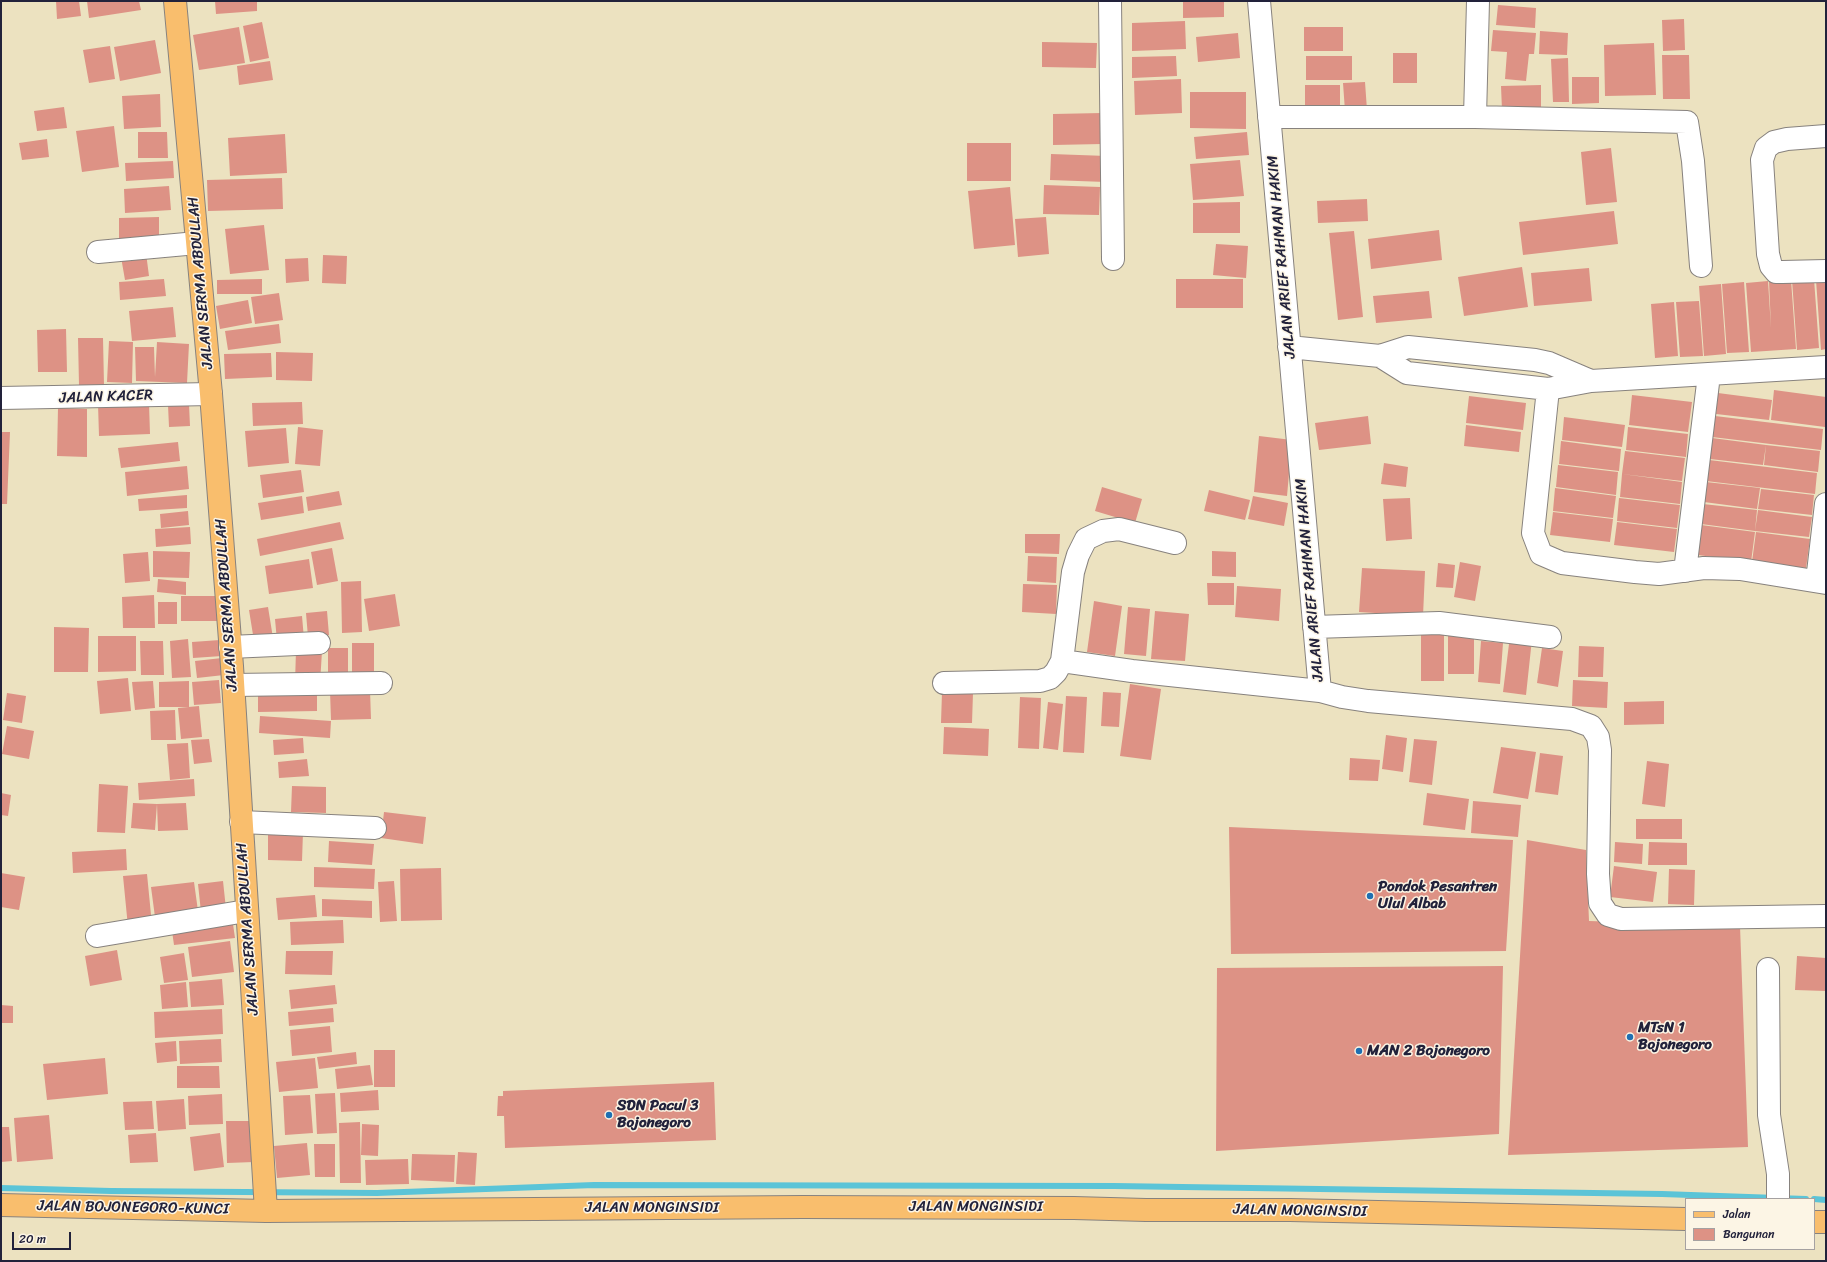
<!DOCTYPE html>
<html>
<head>
<meta charset="utf-8">
<style>
  body { margin:0 }
  #map { position:relative; width:1827px; height:1262px; overflow:hidden; background:#ece2c0; font-family:Sriracha,sans-serif }
  canvas { display:block }
  .frame { position:absolute; inset:0; border:2px solid #22223b; pointer-events:none }
  .legend { position:absolute; left:1685px; top:1198px; width:130px; height:52px; box-sizing:border-box; background:#fcf5e5; border:1px solid #a5a1a1; margin:0; padding:5px 7px; list-style:none; font-size:12px; color:#22223b }
  .legend li { display:flex; align-items:center; gap:8px; height:20px }
  .legend b { width:20px; border:1px solid #a5a1a1 }
  .scale { position:absolute; left:12px; top:1232px; width:59px; height:18px; box-sizing:border-box; border:2px solid #22223b; border-top:0; padding-left:5px; font-size:12px; line-height:14px; white-space:nowrap; color:#22223b; -webkit-text-stroke:3px #fcf5e5; paint-order:stroke }
</style>
</head>
<body>
<div id="map">
<canvas width="1827" height="1262"></canvas>
<div class="frame"></div>
<ul class="legend">
<li><b style="height:5px;background:#f9be6d"></b>Jalan</li>
<li><b style="height:11px;background:#dd9285"></b>Bangunan</li>
</ul>
<div class="scale">20 m</div>
</div>
<script>
const ctx = document.querySelector('canvas').getContext('2d');
ctx.lineJoin = 'round';
const shape = rows => new Path2D(rows.map(r => 'M' + r).join(''));
function stroke(path, color, width, dash) { ctx.strokeStyle = color; ctx.lineWidth = width; ctx.lineCap = dash ? 'butt' : 'round'; ctx.setLineDash(dash || []); ctx.stroke(path); }
function paint(path, color) { ctx.fillStyle = color; ctx.fill(path, 'evenodd'); }
function label(font, color, halo, rows, align = 'center') {
  ctx.font = font + ' Sriracha,sans-serif'; ctx.lineWidth = 3; ctx.setLineDash([]); ctx.textBaseline = 'middle'; ctx.strokeStyle = halo; ctx.fillStyle = color; for (const [text, x, y, turn = 0] of rows) {
    ctx.save(); ctx.translate(x, y); ctx.rotate((+turn || 0) * Math.PI / 180); ctx.textAlign = isNaN(turn) ? turn : align; if (halo) ctx.strokeText(text, 0, 0); ctx.fillText(text, 0, 0); ctx.restore();
  }
}
const stream = shape([
  [1,1188,111,1191,377,1193,594,1185,1114,1186,1662,1194,1806,1199],
  [1814,1199,1826,1200]
]);
const building = shape([
  [56,1,79,1,81,16,57,19],
  [87,1,139,1,141,10,89,18],
  [215,1,257,1,257,11,216,14],
  [1183,1,1224,1,1224,17,1183,18],
  [1498,5,1536,8,1535,28,1496,25],
  [1684,19,1685,50,1663,51,1662,20],
  [1185,21,1186,49,1132,51,1132,23],
  [262,22,269,58,250,62,243,26],
  [239,27,245,63,199,70,193,35],
  [1304,27,1343,27,1343,51,1304,51],
  [1493,30,1536,33,1534,54,1529,54,1526,81,1505,79,1507,52,1491,51],
  [1540,31,1568,33,1567,55,1539,54],
  [1238,33,1240,58,1198,62,1196,37],
  [155,40,161,73,120,81,114,47],
  [1042,42,1097,43,1096,68,1042,67],
  [1654,43,1656,95,1605,96,1604,45],
  [110,46,115,79,89,83,83,50],
  [1393,53,1417,53,1417,83,1393,83],
  [1662,55,1689,55,1690,99,1663,99],
  [1176,56,1177,76,1132,78,1132,57],
  [1306,56,1352,56,1352,80,1306,80],
  [1568,58,1569,102,1553,102,1551,59],
  [270,61,273,80,239,85,237,66],
  [1572,77,1599,77,1599,103,1572,104],
  [1181,79,1182,113,1135,115,1134,81],
  [1365,82,1367,110,1345,111,1343,83],
  [1305,85,1340,85,1340,115,1305,115],
  [1541,85,1541,109,1502,110,1501,86],
  [1190,92,1246,92,1246,129,1190,128],
  [160,94,161,127,124,129,122,96],
  [64,107,67,128,37,131,34,111],
  [1102,113,1102,144,1053,145,1053,114],
  [114,126,119,167,82,172,76,131],
  [138,132,167,132,168,158,138,158],
  [1247,132,1249,155,1196,159,1194,137],
  [285,134,287,173,230,176,228,138],
  [47,139,49,157,22,160,19,143],
  [967,143,1011,143,1011,181,967,181],
  [1611,148,1617,202,1586,205,1581,152],
  [1051,154,1107,156,1106,182,1050,180],
  [1240,160,1244,196,1193,200,1190,164],
  [173,161,174,178,126,181,125,163],
  [282,178,283,209,208,211,207,180],
  [1044,185,1100,187,1099,215,1043,214],
  [169,186,171,210,125,213,124,189],
  [1010,187,1015,245,974,249,968,191],
  [1367,199,1368,221,1318,223,1317,201],
  [1240,202,1240,233,1193,233,1193,203],
  [1614,211,1618,244,1523,255,1519,222],
  [159,217,159,239,119,240,119,218],
  [1046,217,1049,254,1018,257,1015,219],
  [264,225,269,270,230,274,225,229],
  [1439,230,1442,260,1371,269,1368,239],
  [1354,231,1363,317,1338,320,1329,233],
  [1216,244,1248,246,1246,278,1213,275],
  [146,253,149,276,125,280,121,257],
  [323,255,347,256,346,284,322,283],
  [308,258,309,281,286,283,285,259],
  [1522,267,1528,307,1464,316,1458,277],
  [1589,268,1592,301,1534,306,1531,273],
  [164,279,166,296,120,300,119,282],
  [262,279,262,294,217,294,217,280],
  [1176,279,1243,279,1243,308,1176,308],
  [1814,279,1819,348,1797,350,1792,280],
  [1791,280,1796,349,1751,352,1746,283,1768,281,1771,328,1769,281],
  [1816,280,1826,280,1826,349,1821,350],
  [1744,282,1749,352,1727,353,1722,284],
  [1721,284,1726,354,1704,356,1699,286],
  [1429,291,1432,318,1376,323,1373,296],
  [279,293,283,320,255,324,251,297],
  [248,300,252,323,220,329,216,306],
  [1699,301,1703,356,1680,357,1676,302],
  [1674,302,1678,356,1655,358,1651,304],
  [173,307,176,337,132,341,129,311],
  [279,324,281,343,228,350,225,331],
  [66,329,67,372,38,372,37,330],
  [78,338,103,338,104,385,79,385],
  [109,341,133,342,132,383,107,382],
  [157,342,189,344,187,383,136,381,135,347,154,347,155,377],
  [276,352,313,353,312,381,276,380],
  [271,353,272,377,225,379,224,354],
  [1774,390,1826,397,1825,427,1771,420],
  [1718,393,1772,400,1769,420,1716,414],
  [1632,395,1692,402,1688,432,1629,425],
  [1469,396,1526,403,1523,430,1466,423],
  [302,402,303,424,253,426,252,403],
  [149,403,150,434,99,436,98,404],
  [189,404,190,426,169,427,168,405],
  [58,408,87,409,87,457,57,456],
  [1368,416,1371,444,1319,450,1315,423],
  [1715,416,1823,429,1821,450,1712,437],
  [1564,417,1625,425,1622,447,1562,440],
  [1466,425,1521,432,1519,452,1464,446],
  [298,427,323,430,320,466,295,464],
  [1628,427,1688,434,1686,457,1626,450],
  [286,428,289,463,248,467,245,431],
  [1,432,10,432,7,504,1,504],
  [1259,436,1292,440,1287,496,1254,492],
  [1712,438,1766,445,1763,465,1710,459],
  [1561,441,1621,449,1619,471,1559,464],
  [178,442,180,461,121,468,118,448],
  [1766,445,1820,451,1818,472,1764,465],
  [1625,451,1685,458,1682,481,1622,474],
  [1709,460,1817,473,1815,494,1706,481],
  [1384,463,1408,467,1406,487,1381,484],
  [1558,465,1618,472,1616,495,1556,487],
  [187,466,189,489,127,496,125,472],
  [301,470,304,492,263,498,260,475],
  [1622,474,1682,482,1680,504,1620,497],
  [1706,482,1760,488,1757,509,1704,502],
  [1102,487,1142,499,1135,523,1095,511],
  [1555,488,1616,496,1613,518,1553,511],
  [1761,489,1814,495,1812,515,1758,509],
  [1209,490,1250,500,1245,520,1204,511],
  [339,491,342,505,308,511,306,497],
  [187,495,187,508,139,511,138,499],
  [302,496,304,513,261,520,258,503],
  [1253,496,1288,503,1284,526,1248,519],
  [1410,498,1412,539,1386,541,1383,499],
  [1619,498,1680,505,1677,528,1617,521],
  [1703,504,1757,510,1755,531,1701,524],
  [1758,510,1812,517,1809,537,1755,531],
  [188,511,189,525,161,528,160,514],
  [1553,512,1613,519,1610,542,1550,535],
  [340,522,344,539,260,556,257,539],
  [1617,522,1677,529,1674,552,1614,545],
  [1701,525,1755,532,1751,562,1698,555],
  [190,527,191,544,156,547,155,529],
  [1756,532,1810,539,1806,568,1752,562],
  [1025,534,1060,534,1059,554,1025,553],
  [332,548,338,581,317,585,311,552],
  [153,551,190,552,189,578,153,577],
  [1212,551,1236,552,1236,577,1212,576],
  [148,552,150,581,125,583,123,554],
  [1028,556,1057,557,1056,583,1027,581],
  [309,559,313,588,269,594,265,566],
  [1460,562,1481,566,1475,601,1454,597],
  [1438,563,1455,565,1453,588,1436,587],
  [1362,568,1425,571,1423,616,1359,612],
  [158,579,186,582,186,595,157,592],
  [361,581,362,632,342,633,341,582],
  [1207,583,1234,583,1234,605,1208,605],
  [1023,584,1057,585,1056,614,1022,612],
  [1237,586,1281,589,1279,621,1235,617],
  [395,594,400,626,369,631,364,599],
  [154,595,155,628,123,628,122,597],
  [181,596,217,596,218,621,181,621],
  [1094,601,1122,606,1115,656,1087,652],
  [158,602,177,602,177,624,158,624],
  [268,607,273,638,254,641,249,610],
  [1128,607,1150,609,1146,656,1124,654],
  [327,611,329,635,308,637,306,613],
  [1155,611,1189,614,1185,661,1151,659],
  [302,616,304,639,277,641,275,619],
  [54,627,89,628,88,672,54,672],
  [1421,633,1444,633,1444,681,1421,681],
  [98,636,136,636,136,671,98,672],
  [1448,636,1474,636,1474,674,1448,674],
  [1510,636,1532,639,1526,695,1503,692],
  [188,639,191,677,172,678,170,641],
  [220,640,222,656,193,658,192,642],
  [140,641,163,641,164,675,141,675],
  [1481,641,1503,643,1500,684,1478,682],
  [352,643,374,643,374,679,352,679],
  [1579,646,1604,647,1603,677,1578,677],
  [328,648,348,648,348,681,328,681],
  [1542,648,1563,651,1558,687,1537,683],
  [296,650,322,651,320,684,295,683],
  [222,658,224,675,197,678,195,661],
  [128,678,131,711,100,714,97,681],
  [219,680,221,703,194,705,192,682],
  [1573,680,1608,682,1607,708,1572,706],
  [153,681,155,708,135,710,132,682],
  [189,681,189,707,159,707,159,682],
  [1130,684,1161,689,1151,760,1120,756],
  [317,687,317,711,258,712,258,688],
  [370,690,371,719,331,720,330,691],
  [942,692,973,693,972,723,941,723],
  [1103,692,1121,693,1119,727,1101,726],
  [7,693,26,696,22,723,3,720],
  [1066,696,1087,697,1084,753,1063,752],
  [1020,697,1041,698,1039,749,1018,748],
  [1664,701,1664,724,1624,725,1624,702],
  [1048,702,1063,704,1058,750,1043,748],
  [199,706,202,737,181,739,178,708],
  [175,710,176,740,151,740,150,711],
  [260,716,331,721,330,738,259,733],
  [7,726,34,731,29,759,2,754],
  [944,727,989,729,988,756,943,754],
  [1386,735,1407,738,1403,772,1382,769],
  [303,738,304,753,274,755,273,740],
  [209,739,212,762,194,764,191,740],
  [1414,739,1437,741,1432,785,1409,782],
  [188,743,190,778,170,780,167,744],
  [1501,747,1536,752,1528,799,1493,793],
  [1540,753,1563,756,1558,795,1535,792],
  [1350,758,1380,760,1378,781,1349,780],
  [307,759,309,776,279,778,278,762],
  [1647,761,1669,764,1665,807,1642,804],
  [194,779,195,796,139,800,138,783],
  [99,784,128,786,125,833,97,832],
  [292,786,326,787,326,813,291,812],
  [1,793,11,795,8,816,1,815],
  [1427,793,1469,799,1465,830,1423,825],
  [1473,801,1521,805,1518,837,1471,833],
  [133,803,157,804,155,830,131,828],
  [186,803,188,830,158,831,157,804],
  [384,812,426,817,423,844,381,838],
  [1636,819,1682,819,1682,839,1636,839],
  [1229,827,1513,840,1506,951,1231,954],
  [268,831,303,832,302,861,268,860],
  [1527,840,1586,850,1589,921,1740,926,1748,1147,1508,1155],
  [329,841,374,844,372,865,328,862],
  [1615,842,1643,844,1642,864,1614,862],
  [1649,842,1687,843,1687,865,1648,865],
  [126,849,127,870,73,873,72,852],
  [1614,866,1657,872,1653,902,1610,897],
  [314,867,375,869,374,889,314,887],
  [441,868,442,920,401,921,400,869],
  [1669,869,1695,870,1694,905,1668,904],
  [1,873,25,877,19,910,1,907],
  [147,874,152,925,128,927,123,876],
  [223,881,226,909,201,912,198,884],
  [394,881,397,921,380,922,378,882],
  [194,882,198,911,155,917,151,887],
  [315,895,317,917,278,920,276,898],
  [322,899,372,901,372,918,322,916],
  [232,917,235,938,174,945,171,924],
  [343,920,344,943,291,945,290,922],
  [230,941,234,972,192,977,188,947],
  [117,950,122,980,90,986,85,956],
  [286,951,333,951,332,975,285,974],
  [184,953,188,980,164,983,160,957],
  [1797,956,1826,958,1826,991,1795,990],
  [1503,966,1499,1134,1216,1151,1217,968],
  [222,979,224,1005,191,1007,189,982],
  [186,982,188,1007,162,1009,160,985],
  [335,985,337,1004,291,1009,289,990],
  [1,1005,13,1006,13,1023,1,1023],
  [333,1008,334,1022,289,1026,288,1012],
  [222,1009,223,1034,155,1038,154,1012],
  [330,1026,332,1052,292,1056,290,1030],
  [221,1039,222,1062,180,1064,179,1041],
  [176,1041,177,1061,157,1063,155,1043],
  [374,1050,395,1050,395,1087,374,1087],
  [356,1052,357,1064,319,1069,317,1057],
  [105,1058,108,1094,47,1100,43,1064],
  [315,1058,318,1088,279,1092,276,1062],
  [370,1065,373,1085,337,1089,335,1069],
  [177,1066,219,1066,220,1088,177,1088],
  [714,1082,716,1140,505,1148,504,1116,497,1116,498,1096,503,1096,503,1091],
  [378,1090,379,1110,341,1112,340,1093],
  [335,1093,337,1133,317,1134,315,1094],
  [222,1094,223,1124,189,1125,188,1096],
  [310,1095,313,1133,285,1135,283,1096],
  [184,1099,186,1129,158,1131,156,1101],
  [152,1101,154,1129,125,1130,123,1102],
  [49,1115,53,1159,17,1162,14,1118],
  [226,1121,252,1121,254,1162,227,1163],
  [360,1122,361,1183,340,1183,339,1123],
  [362,1124,379,1125,378,1156,361,1155],
  [1,1127,9,1127,12,1161,1,1162],
  [156,1133,158,1162,130,1163,128,1135],
  [220,1133,224,1167,194,1171,190,1137],
  [307,1143,310,1175,277,1178,274,1146],
  [314,1144,335,1144,335,1177,315,1177],
  [458,1152,477,1153,475,1185,456,1184],
  [412,1154,455,1155,454,1182,411,1180],
  [408,1159,409,1184,366,1185,365,1160]
]);
const minor = shape([
  [1110,1,1113,259],
  [1259,1,1320,691,1342,697,1368,701,1572,719,1591,726,1598,737,1600,750,1598,874,1600,903,1608,915,1621,919,1826,916],
  [1269,117,1475,117,1687,122,1693,161,1701,266],
  [1475,117,1478,1],
  [1826,136,1787,139,1774,142,1766,148,1762,160,1768,254,1771,266,1776,272,1782,272,1826,271],
  [98,252,197,243],
  [1289,347,1380,356,1408,347,1535,360,1549,363,1591,381],
  [1380,356,1407,373,1548,389,1591,381,1826,367],
  [1548,389,1533,533,1541,554,1562,563,1635,572,1659,574,1704,568,1740,569,1826,583],
  [1,398,211,394],
  [1685,571,1709,375],
  [1817,581,1826,504],
  [1314,627,1439,623,1550,637],
  [230,647,319,643],
  [1062,661,1132,671,1320,691],
  [944,683,1040,681,1050,678,1056,672,1062,661,1073,572,1078,555,1086,539,1103,531,1119,529,1175,543],
  [233,685,381,683],
  [241,822,375,828],
  [97,936,246,911],
  [1768,969,1769,1115,1778,1174,1778,1199]
]);
const major = shape([
  [175,1,211,394,232,666,266,1211],
  [1,1205,266,1211,803,1207,1074,1208,1146,1210,1290,1210,1686,1219],
  [1814,1222,1826,1222]
]);
const markers = [
  [1370,896,4,"#1f6fb2"],
  [1630,1037,4,"#1f6fb2"],
  [1359,1051,4,"#1f6fb2"],
  [609,1115,4,"#1f6fb2"]
];
const streetNames = [
  ["JALAN ARIEF RAHMAN HAKIM",1282,257,-95],
  ["JALAN SERMA ABDULLAH",201,283,-95],
  ["JALAN KACER",106,397,-2],
  ["JALAN ARIEF RAHMAN HAKIM",1310,580,-95],
  ["JALAN SERMA ABDULLAH",227,605,-94],
  ["JALAN SERMA ABDULLAH",248,929,-94],
  ["JALAN MONGINSIDI",976,1207],
  ["JALAN BOJONEGORO-KUNCI",133,1208,1],
  ["JALAN MONGINSIDI",652,1208],
  ["JALAN MONGINSIDI",1300,1211,1]
];
const poiNames = [
  ["Pondok Pesantren",1378,887],
  ["Ulul Albab",1378,904],
  ["MTsN 1",1638,1028],
  ["Bojonegoro",1638,1045],
  ["MAN 2 Bojonegoro",1367,1051],
  ["SDN Pacul 3",617,1106],
  ["Bojonegoro",617,1123]
];
stroke(stream, '#5bc4d7', 6);
paint(building, '#dd9285');
stroke(minor, '#87827e', 24);
stroke(major, '#87827e', 24);
stroke(minor, '#fff', 22);
stroke(major, '#f9be6d', 22);
for (const [x, y, r, color] of markers) { const dot = new Path2D(); dot.arc(x, y, r, 0, 2 * Math.PI); ctx.fillStyle = color; ctx.fill(dot); stroke(dot, '#fcf5e5', 1.5); }
label('15px', '#22223b', '#fcf5e5', streetNames);
label('bold 15px', '#22223b', '#fcf5e5', poiNames, 'left');
</script>
</body>
</html>
